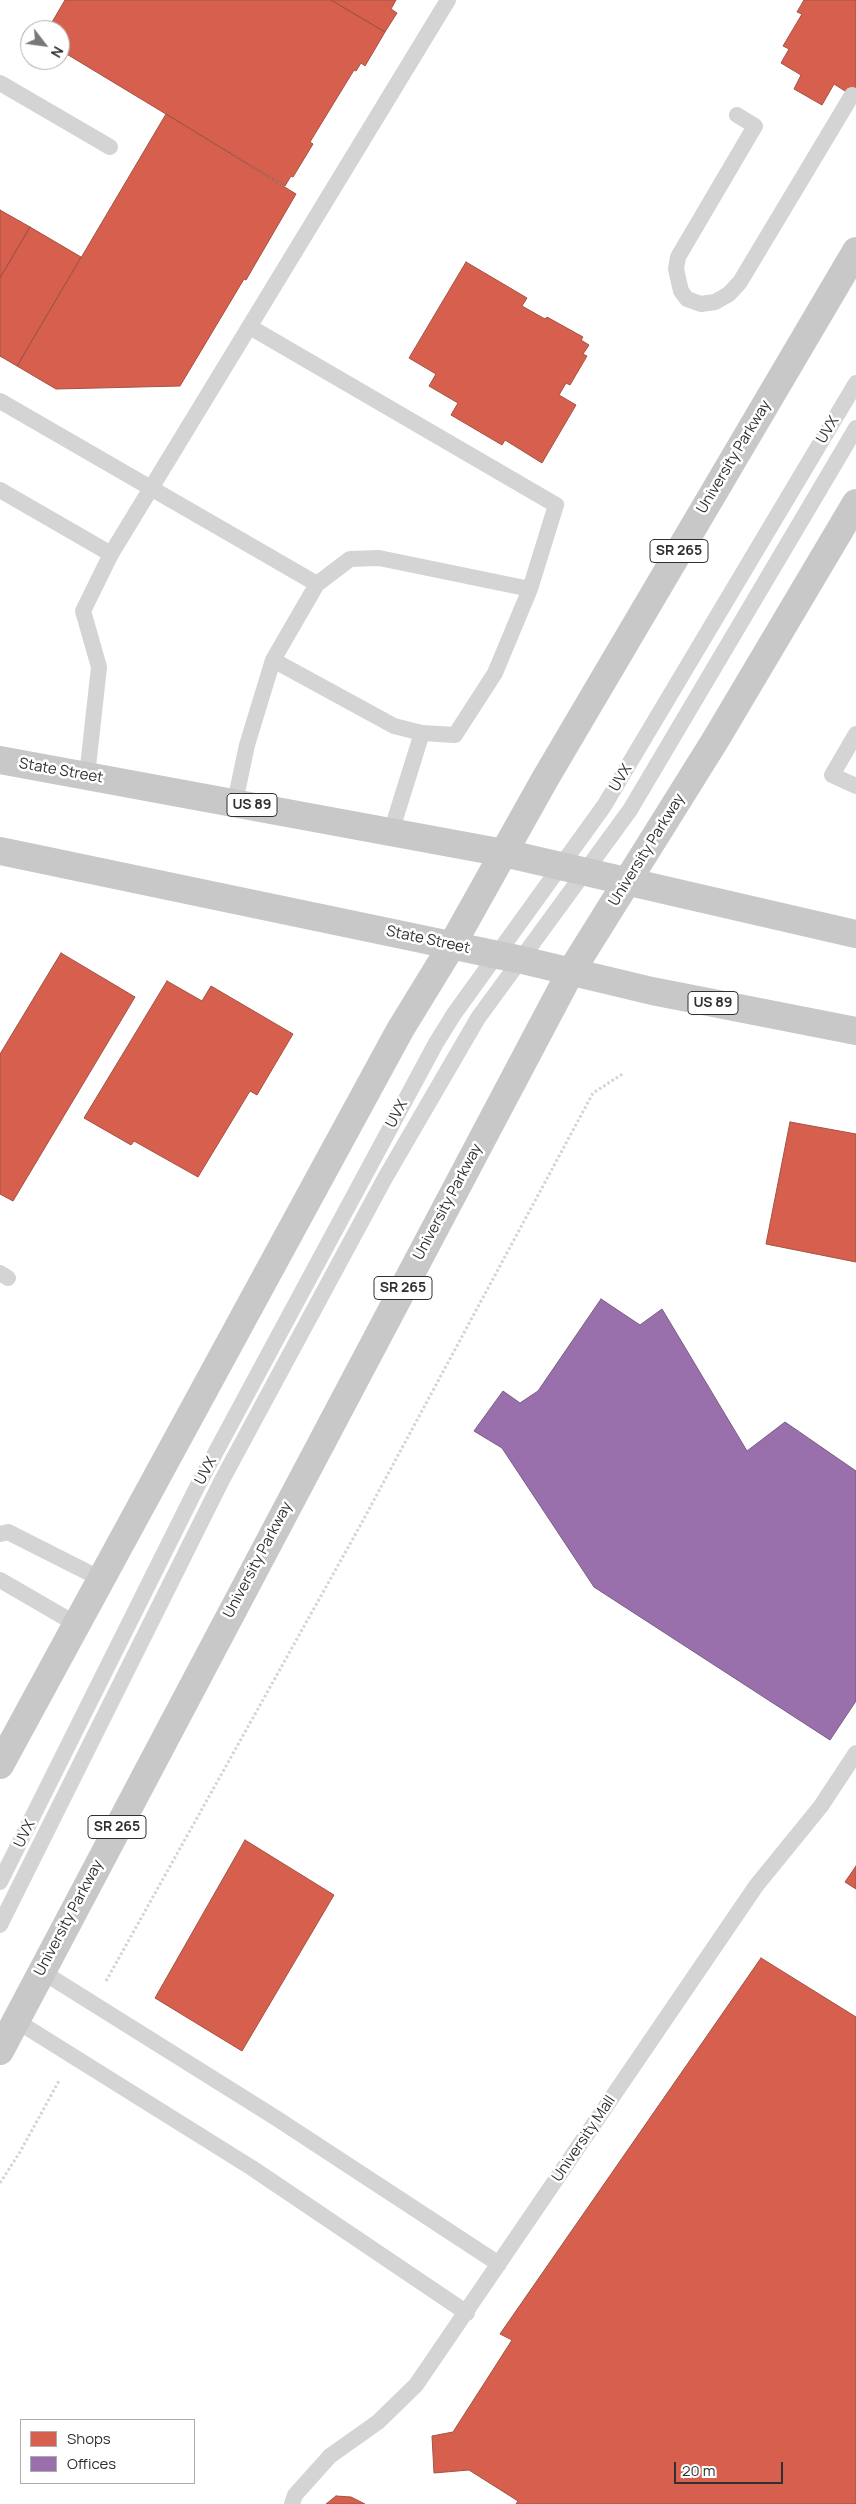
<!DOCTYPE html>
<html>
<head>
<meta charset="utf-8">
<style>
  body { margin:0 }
  #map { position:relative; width:856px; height:2504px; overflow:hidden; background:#fff; font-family:Manrope,sans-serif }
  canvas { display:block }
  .legend { position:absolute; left:20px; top:2419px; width:175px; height:65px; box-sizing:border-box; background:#fff; border:1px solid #acacac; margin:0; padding:6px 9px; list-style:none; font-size:15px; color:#303030 }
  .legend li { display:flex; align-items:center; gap:10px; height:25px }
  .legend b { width:25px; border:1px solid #acacac }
  .north { position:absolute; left:20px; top:20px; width:50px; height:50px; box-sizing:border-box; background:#fff; border:1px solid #acacac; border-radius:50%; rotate:120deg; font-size:14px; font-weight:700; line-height:20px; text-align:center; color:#303030 }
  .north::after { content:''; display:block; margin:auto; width:18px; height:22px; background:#787878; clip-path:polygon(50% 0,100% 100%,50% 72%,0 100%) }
  .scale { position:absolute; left:674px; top:2462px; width:109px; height:22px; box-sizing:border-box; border:2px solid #303030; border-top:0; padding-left:6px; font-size:15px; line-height:18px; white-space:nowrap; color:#303030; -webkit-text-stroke:4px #fff; paint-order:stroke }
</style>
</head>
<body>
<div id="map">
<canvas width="856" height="2504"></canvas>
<ul class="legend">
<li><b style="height:14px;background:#d6604d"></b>Shops</li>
<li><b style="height:14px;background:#9970ab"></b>Offices</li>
</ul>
<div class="north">N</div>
<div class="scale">20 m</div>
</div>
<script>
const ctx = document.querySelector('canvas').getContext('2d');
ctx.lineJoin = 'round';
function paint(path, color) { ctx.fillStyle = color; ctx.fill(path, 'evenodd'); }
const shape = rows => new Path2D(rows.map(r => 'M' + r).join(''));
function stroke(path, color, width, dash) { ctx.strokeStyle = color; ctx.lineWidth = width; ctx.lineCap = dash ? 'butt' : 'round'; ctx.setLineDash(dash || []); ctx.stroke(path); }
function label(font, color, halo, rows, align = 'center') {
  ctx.font = font + ' Manrope,sans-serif'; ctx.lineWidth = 5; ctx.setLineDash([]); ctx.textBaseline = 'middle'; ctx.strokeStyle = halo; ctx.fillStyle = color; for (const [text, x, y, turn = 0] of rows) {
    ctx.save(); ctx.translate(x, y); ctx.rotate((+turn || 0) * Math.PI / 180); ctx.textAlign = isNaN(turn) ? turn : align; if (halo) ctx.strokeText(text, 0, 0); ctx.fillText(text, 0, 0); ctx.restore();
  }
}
const shops = shape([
  [65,0,331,0,385,32,365,66,361,63,356,71,354,70,310,142,313,144,293,177,291,176,285,186,60,50,60,30,48,29,65,0],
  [331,0,396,0,391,9,397,13,385,32,331,0],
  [804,0,856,0,856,98,834,84,822,105,794,89,801,75,781,63,789,49,783,46,802,14,797,12,804,0],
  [166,114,296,194,246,280,244,279,180,386,56,389,17,366,166,114],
  [0,210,30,227,0,278,0,210],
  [30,227,81,257,17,366,0,356,0,278,30,227],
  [466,262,527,298,522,306,545,319,547,317,583,337,581,340,589,345,583,354,587,356,570,385,566,383,559,395,576,405,542,463,505,440,502,445,451,415,458,403,429,386,436,374,409,358,466,262],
  [61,953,135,997,13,1201,0,1194,0,1054,61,953],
  [167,981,202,1001,211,986,293,1034,257,1095,250,1091,198,1177,134,1141,131,1145,84,1118,167,981],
  [790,1122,856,1134,856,1262,766,1244,790,1122],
  [245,1840,334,1895,242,2051,155,1998,245,1840],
  [856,1866,856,1889,845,1882,856,1866],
  [761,1958,856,2017,856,2504,516,2504,518,2501,469,2470,434,2473,432,2436,453,2432,512,2340,500,2334,761,1958],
  [336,2496,351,2497,365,2504,326,2504,336,2496]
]);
const offices = shape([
  [601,1299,640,1325,662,1309,747,1451,785,1422,856,1471,856,1701,830,1740,594,1587,502,1448,474,1431,503,1391,520,1403,538,1391,601,1299]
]);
const path = shape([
  [106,1981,360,1526,593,1093,624,1073],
  [0,2183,20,2152,60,2079]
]);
const lane = shape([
  [0,83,110,147],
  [737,115,755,126,678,257,676,269,681,291,687,299,701,304,715,302,729,294,740,282,852,95],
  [250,327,556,505,530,589,495,673,455,735,422,733,391,832],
  [0,401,317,584,273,660],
  [0,490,111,554],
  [317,584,350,559,379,558,530,589],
  [856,734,832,775,856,786],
  [87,776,99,667,83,611,111,554,448,0],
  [235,802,247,745,273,660,394,726,422,733],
  [0,1273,8,1278],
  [0,1534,8,1532,101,1579],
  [0,1580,76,1624],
  [0,1882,198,1485,436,1043,454,1014,604,806,856,383],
  [0,1925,222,1480,385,1178,478,1018,630,810,856,428],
  [41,1971,276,2118,499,2264],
  [15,2020,252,2168,467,2313],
  [292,2504,295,2495,330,2456,378,2422,416,2385,756,1886,821,1806,856,1753]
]);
const primary = shape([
  [0,760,504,853,856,934],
  [0,851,522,960,652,991,856,1031],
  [0,1765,400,1030,452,945,545,779,856,251],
  [0,2051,570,973,716,739,856,503]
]);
const shields = [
  [679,551,58],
  [252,805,50],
  [713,1003,50],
  [403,1288,58],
  [117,1827,58]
];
const shieldNames = [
  ["SR 265",679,551],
  ["US 89",252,805],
  ["US 89",713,1003],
  ["SR 265",403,1288],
  ["SR 265",117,1827]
];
const streetNames = [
  ["UVX",828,430,-59],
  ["University Parkway",734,457,-59],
  ["State Street",61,771,10],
  ["UVX",621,778,-59],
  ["University Parkway",647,850,-58],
  ["State Street",428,940,12],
  ["UVX",397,1114,-62],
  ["University Parkway",448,1202,-62],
  ["UVX",206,1471,-62],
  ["University Parkway",258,1560,-62],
  ["UVX",25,1834,-64],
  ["University Parkway",69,1918,-62],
  ["University Mall",584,2139,-56]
];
paint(shops, '#d6604d');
stroke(shops, '#a45244', 1);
paint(offices, '#9970ab');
stroke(offices, '#7a5d86', 1);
stroke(path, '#d4d4d4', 3, [2.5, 2.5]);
stroke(lane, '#d4d4d4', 16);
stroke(primary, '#c8c8c8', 28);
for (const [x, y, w] of shields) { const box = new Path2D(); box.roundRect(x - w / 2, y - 11.5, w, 23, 4); ctx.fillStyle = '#fff'; ctx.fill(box); stroke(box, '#303030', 1); }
label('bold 14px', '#303030', null, shieldNames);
label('15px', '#303030', '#fff', streetNames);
</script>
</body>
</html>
